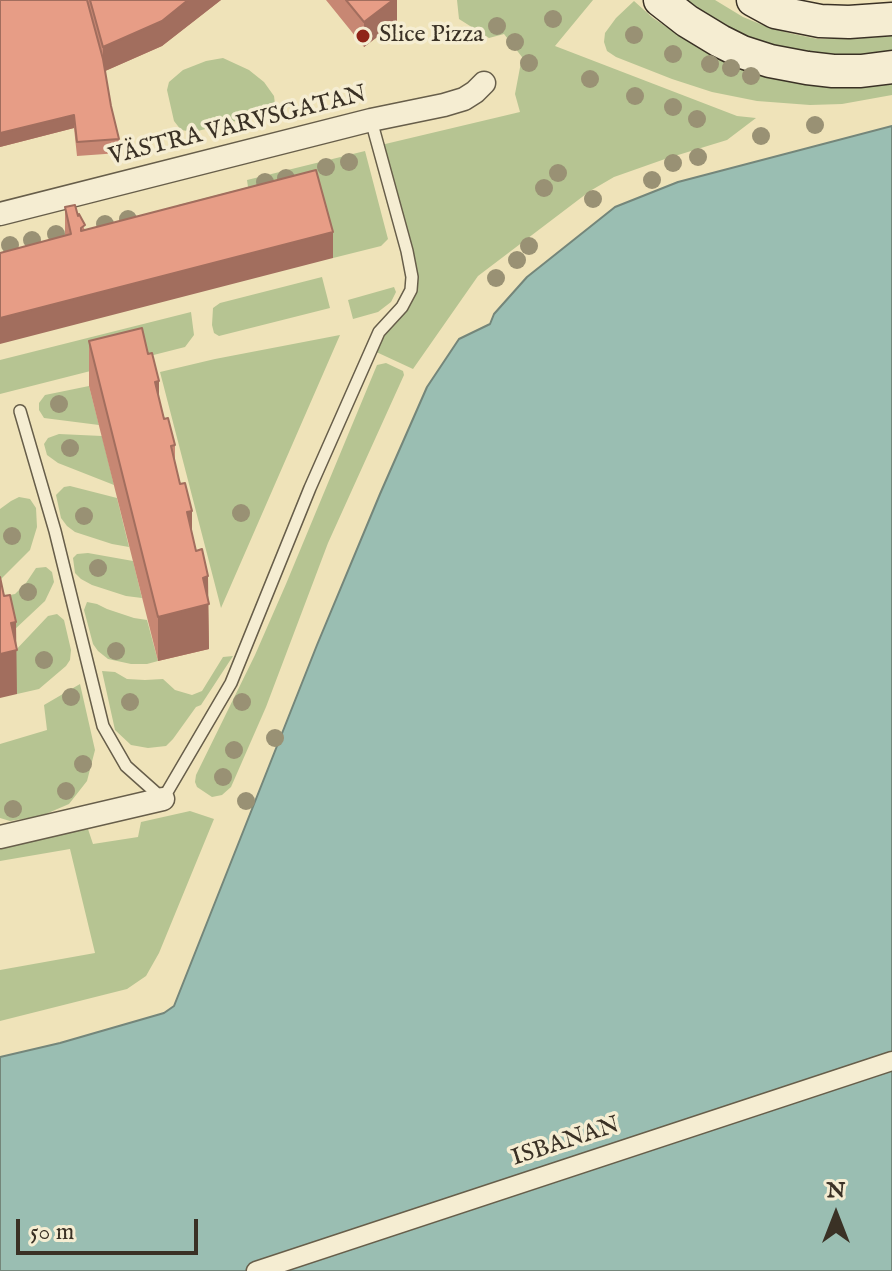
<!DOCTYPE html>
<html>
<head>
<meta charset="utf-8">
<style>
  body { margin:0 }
  #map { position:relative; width:892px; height:1271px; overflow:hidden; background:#efe3b9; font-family:"IM FELL English",serif }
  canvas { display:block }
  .north { position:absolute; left:796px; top:1175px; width:80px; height:80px; -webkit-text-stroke:6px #f5edd2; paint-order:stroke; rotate:0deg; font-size:22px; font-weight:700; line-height:32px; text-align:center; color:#3a3125 }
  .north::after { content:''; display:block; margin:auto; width:28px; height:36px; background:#3a3125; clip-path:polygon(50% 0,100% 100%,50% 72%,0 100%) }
  .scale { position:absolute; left:16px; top:1219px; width:182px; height:36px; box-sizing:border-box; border:4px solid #3a3125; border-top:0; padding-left:10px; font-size:24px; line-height:28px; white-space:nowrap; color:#3a3125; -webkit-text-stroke:6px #f5edd2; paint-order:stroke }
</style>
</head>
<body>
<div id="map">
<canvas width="892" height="1271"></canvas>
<div class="north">N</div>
<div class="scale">50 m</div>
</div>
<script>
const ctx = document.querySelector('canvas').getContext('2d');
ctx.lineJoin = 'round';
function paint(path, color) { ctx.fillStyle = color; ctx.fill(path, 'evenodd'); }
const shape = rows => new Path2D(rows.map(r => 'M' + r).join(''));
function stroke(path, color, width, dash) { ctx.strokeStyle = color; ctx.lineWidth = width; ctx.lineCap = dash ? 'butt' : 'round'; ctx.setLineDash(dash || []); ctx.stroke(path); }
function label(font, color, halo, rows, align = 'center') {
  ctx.font = font + ' "IM FELL English",serif'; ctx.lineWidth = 7; ctx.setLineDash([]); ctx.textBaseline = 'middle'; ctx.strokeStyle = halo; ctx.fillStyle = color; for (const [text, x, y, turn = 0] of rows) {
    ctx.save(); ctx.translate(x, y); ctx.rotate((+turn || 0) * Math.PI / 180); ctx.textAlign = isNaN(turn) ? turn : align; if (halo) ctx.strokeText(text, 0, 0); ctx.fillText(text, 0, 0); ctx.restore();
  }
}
const green = shape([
  [457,0,593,0,555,46,737,116,756,118,727,140,665,159,614,177,590,191,478,276,413,369,372,350,413,288,381,145,520,112,515,94,522,57,504,34,489,38,459,19],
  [685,0,715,0,743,17,770,28,793,34,818,39,851,39,892,36,892,53,851,57,816,55,760,43,735,32],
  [634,1,653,18,679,35,737,67,771,78,802,84,836,86,892,82,892,95,842,104,810,105,757,101,712,92,672,79,616,57,607,51,604,42,605,33,616,18],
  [223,58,249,70,264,82,274,96,275,104,274,111,194,132,181,130,174,121,167,90,169,82,183,70,206,61],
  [365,151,388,239,381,246,333,258,316,196,185,230,178,205,248,187,247,180],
  [322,277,330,308,219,336,214,333,212,325,213,308,220,303],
  [394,287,396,292,391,302,378,312,353,319,348,300],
  [191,312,194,335,185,347,0,394,0,360],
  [340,335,221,608,160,372,215,359],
  [386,363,403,371,404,375,328,543,266,707,231,787,222,795,212,797,197,787,195,782,196,775,255,655,286,584,377,365],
  [89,386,99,425,44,418,39,410,39,403,45,395],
  [59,434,102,436,114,485,58,463,47,455,44,444,48,438],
  [70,486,117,498,129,547,112,544,75,532,67,526,61,518,56,495,64,487],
  [19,497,30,499,36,508,37,527,30,550,0,580,0,509,11,501],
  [88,553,133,561,142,598,126,596,92,585,81,579,75,573,73,558,77,554],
  [46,567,52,572,54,582,45,601,13,631,0,597,15,594,26,583,36,568],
  [87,602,97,604,107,609,134,618,147,620,158,661,147,664,131,664,108,659,98,651,93,644,84,610],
  [57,614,64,620,71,650,70,660,66,666,39,689,17,694,13,653,48,616],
  [233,656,201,705,196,707,173,739,166,746,148,748,131,745,115,730,102,671,115,672,127,679,145,680,163,679,175,690,192,695,202,691,223,657],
  [80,684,95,750,87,781,69,804,41,816,10,821,0,818,0,744,47,730,44,705],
  [190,811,214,819,159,953,146,976,127,989,0,1021,0,970,95,953,70,849,0,861,0,847,88,829,93,844,138,837,141,822]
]);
const water = shape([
  [892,126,892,1271,0,1271,0,1057,60,1043,164,1013,174,1006,317,645,380,494,427,387,459,339,490,324,494,314,527,277,615,207,678,182,892,126]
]);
const service = shape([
  [20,411,55,531,103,726,126,766,163,799,231,683,310,488,379,332,402,307,411,290,412,277,407,251,371,120]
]);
const pedestrian = shape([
  [256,1271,892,1061]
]);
const minor = shape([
  [0,214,371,120,444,105,464,99,475,92,484,83],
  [0,837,163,799]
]);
const secondary = shape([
  [660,0,687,21,720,41,742,52,770,61,807,68,833,71,861,71,892,67],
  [753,0,775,12,820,21,849,22,892,19]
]);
const trees = [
  [553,19],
  [497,26],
  [634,35],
  [515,42],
  [673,54],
  [529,63],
  [710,64],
  [731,68],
  [751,76],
  [590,79],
  [635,96],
  [673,107],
  [697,119],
  [815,125],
  [761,136],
  [698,157],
  [349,162],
  [673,163],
  [326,167],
  [558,173],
  [286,178],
  [652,180],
  [265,182],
  [544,188],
  [593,199],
  [128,219],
  [105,224],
  [56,234],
  [32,240],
  [10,245],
  [529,246],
  [517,260],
  [496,278],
  [59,404],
  [70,448],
  [241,513],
  [84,516],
  [12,536],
  [98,568],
  [28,592],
  [116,651],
  [44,660],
  [71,697],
  [130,702],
  [242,702],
  [275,738],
  [234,750],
  [83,764],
  [223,777],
  [66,791],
  [246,801],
  [13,809]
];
const wall = shape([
  [0,0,221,0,162,46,105,71,111,106,119,139,119,153,77,156,74,128,0,147],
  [326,0,397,0,397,22,364,47],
  [65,207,78,216,85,230,333,258,65,236],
  [89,341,159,398,164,419,175,445,175,463,208,601,209,649,158,661,89,386]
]);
const shadedWall = shape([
  [188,0,221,0,162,46,103,72,103,47],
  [393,0,397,0,397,22,364,47,364,22],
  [74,115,74,128,0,147,0,133],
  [333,232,333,258,0,344,0,318],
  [159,381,159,426,155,382],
  [192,511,192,555,187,512],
  [208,576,209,649,158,661,158,617,203,578],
  [16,622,17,694,0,698,0,654,11,623]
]);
const building = shape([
  [0,0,87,0,103,59,111,106,119,139,77,142,74,115,0,133,0,0],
  [90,0,188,0,162,21,103,47,90,0],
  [346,0,393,0,364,22,346,0],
  [316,170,333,232,0,318,0,253,71,234,65,207,75,205,78,216,79,214,85,225,81,228,81,231,316,170],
  [142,328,148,354,152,353,159,381,155,382,164,419,168,418,175,445,171,446,180,484,185,483,192,511,187,512,196,551,202,549,208,576,203,578,209,604,158,617,89,341,142,328],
  [0,577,4,596,10,595,16,622,11,623,17,650,0,654,0,577]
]);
const markers = [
  [363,36,8,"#8f2418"]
];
const poiNames = [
  ["Slice Pizza",379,36]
];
const streetNames = [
  ["VÄSTRA VARVSGATAN",238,127,-14],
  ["ISBANAN",566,1143,-18]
];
paint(green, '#b6c492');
paint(water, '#9abeb2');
stroke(water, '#74867a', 2);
stroke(service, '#675e4a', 14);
stroke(pedestrian, '#675e4a', 21);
stroke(minor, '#675e4a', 25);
stroke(secondary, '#3a3125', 35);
stroke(service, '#f5edd2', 11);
stroke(pedestrian, '#f5edd2', 18);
stroke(minor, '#f5edd2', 22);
stroke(secondary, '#f5edd2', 32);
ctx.fillStyle = '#999174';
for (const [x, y] of trees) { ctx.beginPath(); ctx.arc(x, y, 9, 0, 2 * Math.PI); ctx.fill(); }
paint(wall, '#c78773');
paint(shadedWall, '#a26e5e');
paint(building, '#e79d86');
stroke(building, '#a26e5e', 2);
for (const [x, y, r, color] of markers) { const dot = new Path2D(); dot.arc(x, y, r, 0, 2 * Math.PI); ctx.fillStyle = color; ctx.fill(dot); stroke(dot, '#f5edd2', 3); }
label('24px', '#3a3125', '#f5edd2', poiNames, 'left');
label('24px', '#3a3125', '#f5edd2', streetNames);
</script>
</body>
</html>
